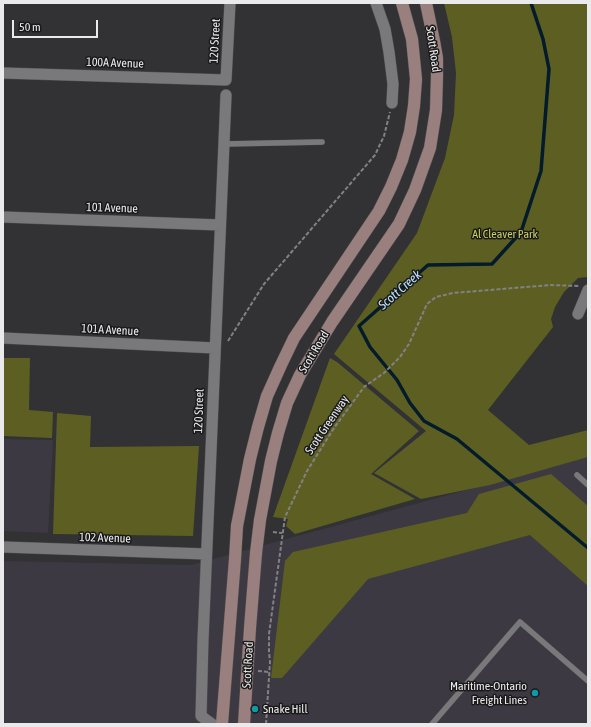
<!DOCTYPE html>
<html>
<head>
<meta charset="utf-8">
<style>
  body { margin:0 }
  #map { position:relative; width:591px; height:727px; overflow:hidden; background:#323134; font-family:"Asap Condensed",sans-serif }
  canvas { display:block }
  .frame { position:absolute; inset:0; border:4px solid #eaeaec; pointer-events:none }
  .scale { position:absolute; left:12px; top:20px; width:86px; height:18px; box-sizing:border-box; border:2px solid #eaeaec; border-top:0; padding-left:5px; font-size:12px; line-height:14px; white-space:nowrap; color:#eaeaec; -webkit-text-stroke:3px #19191a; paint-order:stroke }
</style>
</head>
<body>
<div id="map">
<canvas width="591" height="727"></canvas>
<div class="frame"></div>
<div class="scale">50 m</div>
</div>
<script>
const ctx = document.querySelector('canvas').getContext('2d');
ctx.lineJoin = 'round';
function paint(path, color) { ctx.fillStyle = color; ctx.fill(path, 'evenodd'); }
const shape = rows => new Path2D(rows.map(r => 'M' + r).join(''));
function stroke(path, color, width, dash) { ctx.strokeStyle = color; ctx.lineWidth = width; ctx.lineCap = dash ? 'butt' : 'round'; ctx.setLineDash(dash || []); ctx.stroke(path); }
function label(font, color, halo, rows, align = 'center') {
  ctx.font = font + ' "Asap Condensed",sans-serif'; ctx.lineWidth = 3; ctx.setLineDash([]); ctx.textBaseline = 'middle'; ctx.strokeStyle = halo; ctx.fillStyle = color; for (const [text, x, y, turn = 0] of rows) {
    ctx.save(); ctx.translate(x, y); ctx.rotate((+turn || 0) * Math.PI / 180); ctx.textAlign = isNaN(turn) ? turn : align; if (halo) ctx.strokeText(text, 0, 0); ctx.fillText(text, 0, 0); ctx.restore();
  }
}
const built = shape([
  [3,439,53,440,48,533,3,531],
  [588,457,588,724,3,724,3,561,191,565]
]);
const green = shape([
  [444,3,588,3,588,277,578,278,564,292,555,307,551,319,553,327,488,410,529,445,588,430,588,457,490,485,421,499,374,473,426,431,334,354,417,233,445,158,454,115,456,73,452,37],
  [3,358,30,358,29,410,53,412,52,438,3,436],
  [330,358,337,362,419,431,371,474,415,499,295,534,286,526,288,519,273,517],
  [57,413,91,416,90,447,199,446,193,536,53,534],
  [551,474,588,506,588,586,530,535,368,579,282,678,271,678,285,561,293,552,467,513,479,494]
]);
const stream = shape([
  [531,3,543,39,549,69,541,171,521,232,492,264,428,265,359,326,370,347,397,380,410,403,424,421,457,439,588,548]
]);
const path = shape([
  [228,341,264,284,375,155,384,136,390,112],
  [273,532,282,533],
  [258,671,269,672],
  [266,724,270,662,269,652,269,634,285,517,307,471,334,428,364,387,384,373,400,357,409,344,427,304,436,297,453,293,550,285,579,286]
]);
const lane = shape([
  [224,144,322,142],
  [577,475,588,485],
  [432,724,520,622,588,681]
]);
const street = shape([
  [376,3,385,29,389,52,393,84,392,103],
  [3,73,226,80,230,3],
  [3,217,220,225],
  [578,314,588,290],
  [3,338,215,348],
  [3,547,206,554],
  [212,724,201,716,203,640,226,95]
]);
const secondary = shape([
  [260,520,271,461,278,433,287,403,300,375,332,322,399,224,415,190,430,148,436,110,437,76,437,58,434,41,426,3],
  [237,526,250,459,258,427,267,396,281,365,294,338,379,211,391,187,402,160,410,132,414,106,416,79,412,39,402,3],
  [222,724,235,559],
  [244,724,250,628,256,553]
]);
const secondaryBridge = shape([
  [256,553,260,520],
  [235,559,237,526]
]);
const markers = [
  [535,693,4,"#0f9aa8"],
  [255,709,4,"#0f9aa8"]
];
const streetNames = [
  ["120 Street",215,41,-87],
  ["Scott Road",433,49,82],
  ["100A Avenue",115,63,2],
  ["101 Avenue",112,208,2],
  ["101A Avenue",110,330,3],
  ["Scott Road",314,352,-59],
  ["120 Street",199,411,-88],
  ["Scott Greenway",327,425,-56],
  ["102 Avenue",105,538,2],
  ["Scott Road",248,665,-87]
];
const parkNames = [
  ["Al Cleaver Park",505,234]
];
const poiNames = [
  ["Maritime-Ontario",527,686],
  ["Freight Lines",527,700],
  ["Snake Hill",263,709,"left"]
];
const waterNames = [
  ["Scott Creek",400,290,-41]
];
paint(built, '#3d3942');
paint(green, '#5d5f22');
stroke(stream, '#031b2a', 3.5);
stroke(lane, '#504f51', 6);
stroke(street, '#504f51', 12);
stroke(secondary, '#504f51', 13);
stroke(path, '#828184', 2, [4, 2]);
stroke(lane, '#79787b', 5.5);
stroke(street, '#79787b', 11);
stroke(secondary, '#997f7d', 12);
stroke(secondaryBridge, '#504f51', 13, []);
stroke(secondaryBridge, '#997f7d', 12);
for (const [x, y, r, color] of markers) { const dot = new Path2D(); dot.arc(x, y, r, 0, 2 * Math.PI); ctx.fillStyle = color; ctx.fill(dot); stroke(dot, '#19191a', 1.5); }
label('12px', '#eaeaec', '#19191a', streetNames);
label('12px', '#cbcf60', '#19191a', parkNames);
label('12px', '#eaeaec', '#19191a', poiNames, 'right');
label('italic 13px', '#bee4fe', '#19191a', waterNames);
</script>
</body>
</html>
